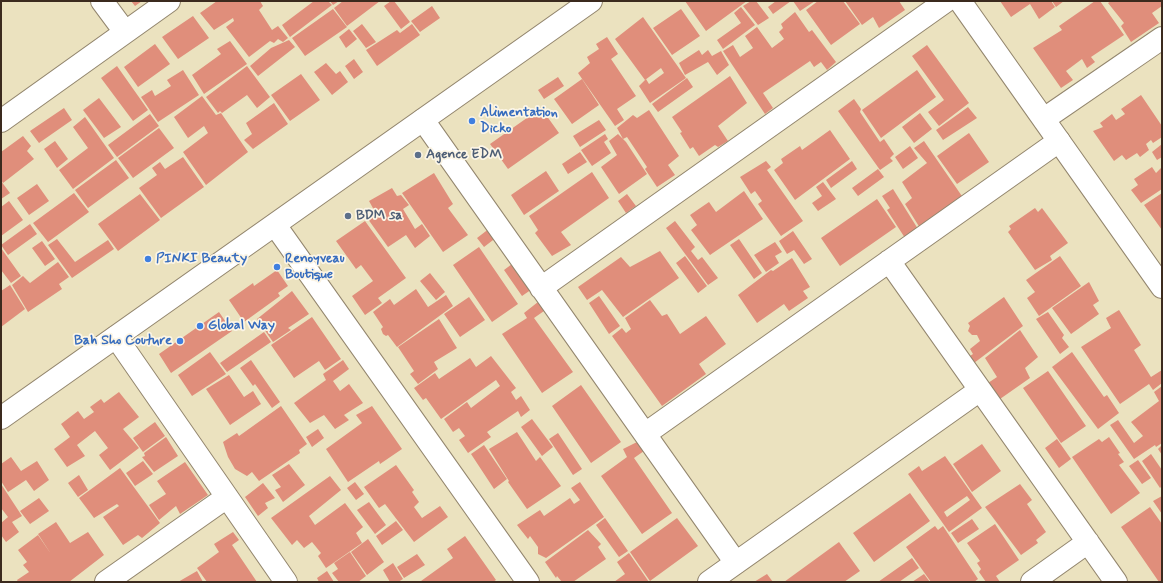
<!DOCTYPE html>
<html>
<head>
<meta charset="utf-8">
<style>
  body { margin:0 }
  #map { position:relative; width:1163px; height:583px; overflow:hidden; background:#ebe2bf; font-family:Mynerve,sans-serif }
  canvas { display:block }
  .frame { position:absolute; inset:0; border:2px solid #3b2a1e; pointer-events:none }
</style>
</head>
<body>
<div id="map">
<canvas width="1163" height="583"></canvas>
<div class="frame"></div>
</div>
<script>
const ctx = document.querySelector('canvas').getContext('2d');
ctx.lineJoin = 'round';
function paint(path, color) { ctx.fillStyle = color; ctx.fill(path, 'evenodd'); }
const shape = rows => new Path2D(rows.map(r => 'M' + r).join(''));
function stroke(path, color, width, dash) { ctx.strokeStyle = color; ctx.lineWidth = width; ctx.lineCap = dash ? 'butt' : 'round'; ctx.setLineDash(dash || []); ctx.stroke(path); }
function label(font, color, halo, rows, align = 'center') {
  ctx.font = font + ' Mynerve,sans-serif'; ctx.lineWidth = 3.5; ctx.setLineDash([]); ctx.textBaseline = 'middle'; ctx.strokeStyle = halo; ctx.fillStyle = color; for (const [text, x, y, turn = 0] of rows) {
    ctx.save(); ctx.translate(x, y); ctx.rotate((+turn || 0) * Math.PI / 180); ctx.textAlign = isNaN(turn) ? turn : align; if (halo) ctx.strokeText(text, 0, 0); ctx.fillText(text, 0, 0); ctx.restore();
  }
}
const building = shape([
  [131,1,142,1,135,6],
  [217,1,260,1,263,6,259,10,272,30,278,26,288,38,283,42,278,39,274,43,270,41,249,57,226,27,234,21,233,18,214,30,200,13],
  [314,1,328,1,332,5,290,37,282,25],
  [330,1,339,1,333,5],
  [343,1,380,1,347,26,334,8],
  [391,1,394,1,410,22,401,29,384,6],
  [685,1,747,1,706,31],
  [751,1,756,1,769,18,758,25,743,6],
  [776,1,791,1,773,14,768,7],
  [793,1,815,1,800,11],
  [818,1,843,1,860,24,831,45,806,10],
  [845,1,899,1,905,10,879,28,873,17,862,25],
  [1000,1,1051,1,1055,7,1039,19,1030,4,1011,17],
  [1052,1,1064,1,1056,7],
  [1095,1,1100,1,1124,35,1091,57,1095,62,1087,68,1082,59,1066,71,1073,80,1061,88,1033,48,1062,30,1059,26],
  [1111,1,1161,1,1162,6,1152,13,1159,23,1131,42,1121,26,1124,23,1108,3],
  [432,6,440,18,420,32,411,21],
  [741,7,755,25,723,49,717,40,741,23,734,13],
  [333,9,347,27,305,56,292,38],
  [681,9,700,36,672,55,653,28],
  [795,12,809,32,812,30,836,62,827,70,821,62,814,67,810,61,763,93,773,108,765,114,723,51,733,45,740,57,753,48,745,36,757,27,772,48,784,39,779,32,783,28,781,24],
  [193,16,209,38,178,59,162,37],
  [643,17,686,78,650,103,639,86,646,79,649,84,664,73,661,68,645,80,615,39],
  [362,24,376,42,366,48,353,31],
  [412,24,420,35,377,66,366,50,397,30,400,33],
  [349,29,357,39,346,48,339,37],
  [607,37,618,54,611,59,636,96,617,109,624,120,615,126,578,73,590,63,587,57,599,49,596,44],
  [289,40,295,47,258,76,250,66,271,48],
  [230,41,247,64,204,94,192,75,221,54,217,49],
  [155,44,170,64,138,87,124,67],
  [927,45,969,103,939,126,928,112,944,100,912,56],
  [699,50,702,55,708,50,712,56,721,51,729,65,717,75,708,62,685,75,679,63],
  [354,59,363,72,354,79,345,66],
  [326,63,336,74,340,71,348,82,332,95,314,72],
  [117,66,148,110,133,121,101,78],
  [247,66,270,97,257,108,247,95,222,113,220,111,218,113,206,97],
  [183,70,199,95,158,122,141,97,152,90,155,96,171,86,167,80],
  [917,70,936,97,881,138,862,110],
  [301,74,320,100,290,121,271,95],
  [730,76,747,103,718,126,728,141,718,147,715,145,699,156,693,147,690,149,680,133,682,132,672,117],
  [558,77,564,86,544,99,538,90],
  [687,78,693,87,658,112,652,104],
  [582,79,599,105,572,124,554,99],
  [1141,95,1162,126,1162,137,1153,143,1151,140,1146,144,1149,150,1140,157,1137,153,1126,160,1122,155,1114,161,1093,131,1103,127,1100,123,1112,114,1116,120,1125,114,1121,109],
  [202,96,216,115,221,113,248,152,206,185,183,152,208,133,204,126,188,138,174,117],
  [99,98,121,127,104,138,83,110],
  [854,99,861,109,860,112,880,142,884,139,894,154,890,158,893,161,880,170,838,111],
  [274,103,288,124,253,149,244,140,252,134,246,123],
  [968,107,977,118,943,140,936,130],
  [64,108,72,120,39,143,30,131],
  [541,108,559,133,508,169,490,144],
  [649,110,679,156,668,165,675,175,657,187,645,169,647,167,627,137,623,139,617,128,633,115,637,118],
  [920,113,932,129,914,143,902,127],
  [150,114,159,126,117,157,108,145],
  [85,117,114,158,73,189,59,170,88,148,73,127],
  [599,120,606,130,580,147,573,136],
  [159,128,174,148,133,178,118,158],
  [830,130,850,159,795,200,774,170,783,163,781,159,800,146,802,150],
  [969,133,989,162,957,184,937,156],
  [605,134,608,139,604,142,611,153,592,166,581,150],
  [618,134,626,142,647,174,619,194,601,167,617,155,609,141],
  [23,136,31,146,27,151,34,159,3,183,1,180,1,152],
  [55,141,68,159,57,168,44,149],
  [924,141,966,202,920,228,905,204,912,198,902,182,927,163,914,148],
  [1162,144,1162,157,1157,160,1152,152],
  [910,146,918,158,903,169,895,157],
  [580,152,587,162,568,174,562,164],
  [183,157,204,187,161,218,139,188,157,175,152,168,160,162,165,169],
  [116,160,129,178,88,208,75,190],
  [766,161,771,167,767,170,803,221,781,236,758,204,762,201,755,191,751,194,740,177],
  [852,161,857,169,831,188,826,180],
  [1152,167,1156,173,1161,168,1162,170,1162,189,1141,203,1131,190,1138,185,1134,179],
  [878,169,884,177,858,196,852,188],
  [546,171,559,191,524,215,511,195],
  [592,172,609,198,561,232,571,245,552,256,535,233,538,230,529,216],
  [434,173,453,204,448,208,468,235,443,252,402,193],
  [1,181,10,193,1,199],
  [823,182,836,199,818,211,812,203,822,196,816,187],
  [37,184,49,201,29,215,17,198],
  [392,188,397,196,401,195,409,205,403,209,415,229,422,224,430,236,415,248,406,235,388,247,365,215,374,210,369,201],
  [893,189,918,229,905,238,887,210,890,208,882,196],
  [744,191,763,219,710,255,691,230,697,225,690,215,709,202,716,212],
  [74,193,89,212,48,242,33,223],
  [1162,193,1162,230,1144,205],
  [140,194,160,220,118,251,98,224],
  [627,194,636,206,626,213,618,201],
  [877,199,896,227,840,266,821,238],
  [9,201,23,220,1,236,1,207],
  [1035,208,1038,212,1042,208,1068,243,1050,256,1052,260,1035,270,1008,232,1011,229,1009,226],
  [365,221,406,278,378,298,382,303,365,315,352,296,373,281,361,265,356,269,336,241],
  [675,221,695,247,691,251,698,260,702,257,718,278,708,285,666,228],
  [30,224,37,234,8,255,1,245],
  [490,228,497,237,484,247,477,238],
  [793,231,812,259,804,264,794,250,787,254,779,241],
  [57,239,75,262,108,240,114,249,72,278,48,245],
  [739,239,762,273,754,279,730,245],
  [42,241,55,259,45,266,32,248],
  [775,242,782,252,775,256,779,263,766,272,754,255],
  [479,247,518,304,492,322,453,265],
  [1,248,21,276,11,283,1,270],
  [660,251,679,278,623,317,602,290,587,300,578,287,621,257,630,267],
  [685,256,707,286,698,293,676,263],
  [1060,256,1081,286,1039,316,1027,298,1035,292,1026,280],
  [792,258,810,287,803,291,808,298,789,311,784,304,757,323,738,295,771,270,773,271],
  [516,261,535,287,522,296,504,270],
  [58,262,69,277,59,284,62,289,28,312,12,285,23,276,30,283],
  [277,270,288,286,278,293,280,296,244,322,229,300,253,283,254,286],
  [430,273,445,292,436,300,420,281],
  [1089,282,1099,301,1093,305,1099,314,1071,334,1052,308],
  [10,285,25,309,1,327,1,291],
  [416,289,428,307,446,295,453,306,397,347,388,335,386,336,383,334,381,329,383,327,373,312,390,299,394,305],
  [292,291,309,314,288,328,291,330,273,342,257,319],
  [599,296,620,326,609,334,589,303],
  [469,297,485,320,460,337,444,314],
  [1004,297,1023,326,974,363,970,356,973,354,970,349,980,341,977,335,972,335,968,331,970,326,968,323],
  [650,300,662,316,667,314,680,334,706,316,726,344,699,364,706,374,662,406,612,336,622,328,626,333,631,329,625,318],
  [538,302,544,311,534,318,573,372,542,393,502,334,527,318,524,313],
  [1119,310,1141,345,1134,350,1151,377,1162,370,1162,383,1153,390,1149,384,1120,404,1081,347,1111,328,1106,318],
  [219,312,232,331,171,373,159,354],
  [1048,312,1064,335,1062,338,1069,347,1060,354,1036,319],
  [312,317,341,359,325,370,319,361,294,378,271,345],
  [439,319,457,348,434,362,438,369,418,384,410,374,414,371,398,347],
  [1020,330,1038,357,1025,368,1030,378,1000,399,988,383,997,377,985,358],
  [264,332,271,342,227,372,220,363],
  [210,352,226,374,192,396,178,375],
  [1072,352,1104,397,1107,395,1119,413,1098,429,1052,367],
  [491,356,516,388,511,392,516,400,521,396,530,410,521,417,518,411,487,432,491,437,468,453,459,440,465,436,459,428,453,432,444,419,467,402,471,408,500,386,496,380,441,419,426,398,423,400,414,388,435,373,439,379,470,358,476,367],
  [251,360,280,402,272,408,255,384,253,386,240,368],
  [343,360,349,369,333,381,340,391,349,384,363,403,344,415,349,420,335,429,324,415,310,423,294,403,326,380,323,374],
  [1048,371,1086,426,1061,443,1023,388],
  [229,375,244,397,253,391,261,404,230,425,206,389],
  [581,385,621,442,591,463,552,406],
  [1162,386,1162,443,1156,447,1155,445,1134,459,1110,425,1118,420,1134,443,1143,436,1131,422,1159,401,1154,392],
  [119,392,139,417,123,429,139,448,110,470,99,455,108,448,95,431,77,445,85,456,67,467,54,449,70,437,61,424,78,411,84,419,94,412,90,407,101,399,104,403],
  [281,406,307,444,299,450,300,453,259,481,252,472,247,476,235,469,228,457,223,442,237,433,239,436],
  [372,406,402,449,380,464,379,461,348,482,326,449,362,423,356,415],
  [532,419,553,447,542,456,521,427],
  [155,422,165,436,143,452,133,438],
  [318,429,324,438,312,447,306,437],
  [517,432,536,461,540,457,561,486,527,509,508,482,509,481,489,449],
  [558,433,582,469,573,475,549,439],
  [166,437,178,456,154,472,142,457,145,456,144,453],
  [1109,437,1120,453,1118,454,1124,462,1119,465,1140,493,1111,514,1072,457,1099,439,1102,442],
  [1057,439,1071,459,1059,468,1045,448],
  [637,442,644,451,634,458,672,513,642,534,601,476,627,457,623,449],
  [982,444,1001,471,972,492,953,464],
  [484,445,507,479,494,489,471,454],
  [1162,445,1162,455,1158,449],
  [1151,454,1162,470,1162,486,1160,488,1142,461],
  [945,456,982,508,949,532,908,474,919,466,922,471],
  [967,496,970,500,947,517,944,512],
  [11,457,21,471,37,461,49,480,34,491,26,480,8,492,1,481,1,464],
  [1138,460,1151,478,1142,484,1129,466],
  [143,461,153,474,135,486,126,473],
  [185,462,208,495,180,514,176,506,159,520,149,505,166,494,157,481],
  [289,464,305,485,283,502,275,490,281,487,272,475],
  [396,465,414,490,412,492,419,502,414,507,422,518,440,506,448,517,414,542,385,504,379,508,364,487],
  [120,468,160,523,142,538,138,535,123,545,103,517,119,506,117,504,94,518,79,498],
  [79,475,88,490,78,497,68,483],
  [330,476,341,490,309,516,315,525,345,503,363,527,356,533,362,543,326,568,318,556,321,553,312,542,304,548,297,540,292,545,271,518],
  [355,482,364,494,356,500,347,488],
  [580,482,604,517,546,558,538,554,538,547,530,536,528,539,517,525,540,510,544,516,570,498,574,504,580,500,571,488],
  [263,483,275,498,265,503,268,508,258,516,245,497],
  [1,484,22,516,12,522,19,532,6,542,1,535,1,523,8,517,1,508],
  [1020,484,1032,500,1027,504,1046,532,1036,540,1038,543,1021,555,985,507],
  [910,493,930,521,874,562,853,533],
  [1162,496,1162,514,1153,501],
  [39,498,49,511,30,524,20,511],
  [369,502,386,525,375,534,357,510],
  [1150,507,1162,524,1162,582,1159,582,1121,527],
  [605,518,628,551,619,557,596,525],
  [677,518,698,546,650,581,630,552],
  [972,519,979,529,958,543,951,533],
  [396,521,403,530,382,545,376,536],
  [56,522,70,543,88,532,104,555,69,582,18,582,17,580,29,572,23,565,27,562,18,550,38,535,51,554,38,534],
  [995,524,1019,560,996,576,1000,582,986,582,979,572,981,569,977,563,980,561,967,543],
  [935,526,938,530,943,526,978,579,974,582,931,582,906,547],
  [588,530,601,544,598,547,606,559,573,582,562,582,557,576,556,578,545,562],
  [233,532,239,540,232,545,257,582,207,582,197,568,219,552,214,544],
  [465,536,496,580,493,582,422,582,421,581,453,558,447,549],
  [368,539,384,562,367,575,351,552],
  [839,542,860,571,844,582,784,582],
  [350,552,366,576,358,582,339,582,332,573,338,569,334,563],
  [629,553,649,582,614,582,625,574,617,562],
  [417,554,425,565,404,578,397,567],
  [912,558,919,568,899,582,878,582],
  [393,563,403,579,398,582,390,582,383,570],
  [197,571,203,582,178,582],
  [327,571,334,582,319,582,317,578],
  [767,574,773,582,754,582],
  [924,574,930,582,912,582]
]);
const minor = shape([
  [102,1,125,32],
  [1044,119,1162,38],
  [423,120,736,563],
  [1,121,169,1],
  [275,225,528,582],
  [889,261,1116,582],
  [541,288,946,1],
  [116,337,286,582],
  [645,434,1059,141],
  [106,582,227,497],
  [709,582,980,390],
  [1032,582,1088,542]
]);
const tertiary = shape([
  [960,1,1162,287]
]);
const secondary = shape([
  [1,418,591,1]
]);
const markers = [
  [472,121,4,"#3f7fe0"],
  [418,155,4,"#5c6f8a"],
  [348,216,4,"#5c6f8a"],
  [148,259,4,"#3f7fe0"],
  [277,267,4,"#3f7fe0"],
  [200,326,4,"#3f7fe0"],
  [180,341,4,"#3f7fe0"]
];
const shopNames = [
  ["Alimentation",480,113],
  ["Dicko",480,129],
  ["PINKI Beauty",156,259],
  ["Renoyveau",285,259],
  ["Boutique",285,275],
  ["Global Way",208,326],
  ["Bah Sho Couture",172,341,"right"]
];
const serviceNames = [
  ["Agence EDM",426,155],
  ["BDM sa",356,216]
];
paint(building, '#e08e7b');
stroke(minor, '#93866e', 24);
stroke(tertiary, '#93866e', 24);
stroke(secondary, '#93866e', 24);
stroke(minor, '#fff', 22);
stroke(tertiary, '#fff', 22);
stroke(secondary, '#fff', 22);
for (const [x, y, r, color] of markers) { const dot = new Path2D(); dot.arc(x, y, r, 0, 2 * Math.PI); ctx.fillStyle = color; ctx.fill(dot); stroke(dot, '#fcf5e5', 1.5); }
label('bold 14px', '#366cbe', '#fcf5e5', shopNames, 'left');
label('bold 14px', '#4e5e75', '#fcf5e5', serviceNames, 'left');
</script>
</body>
</html>
